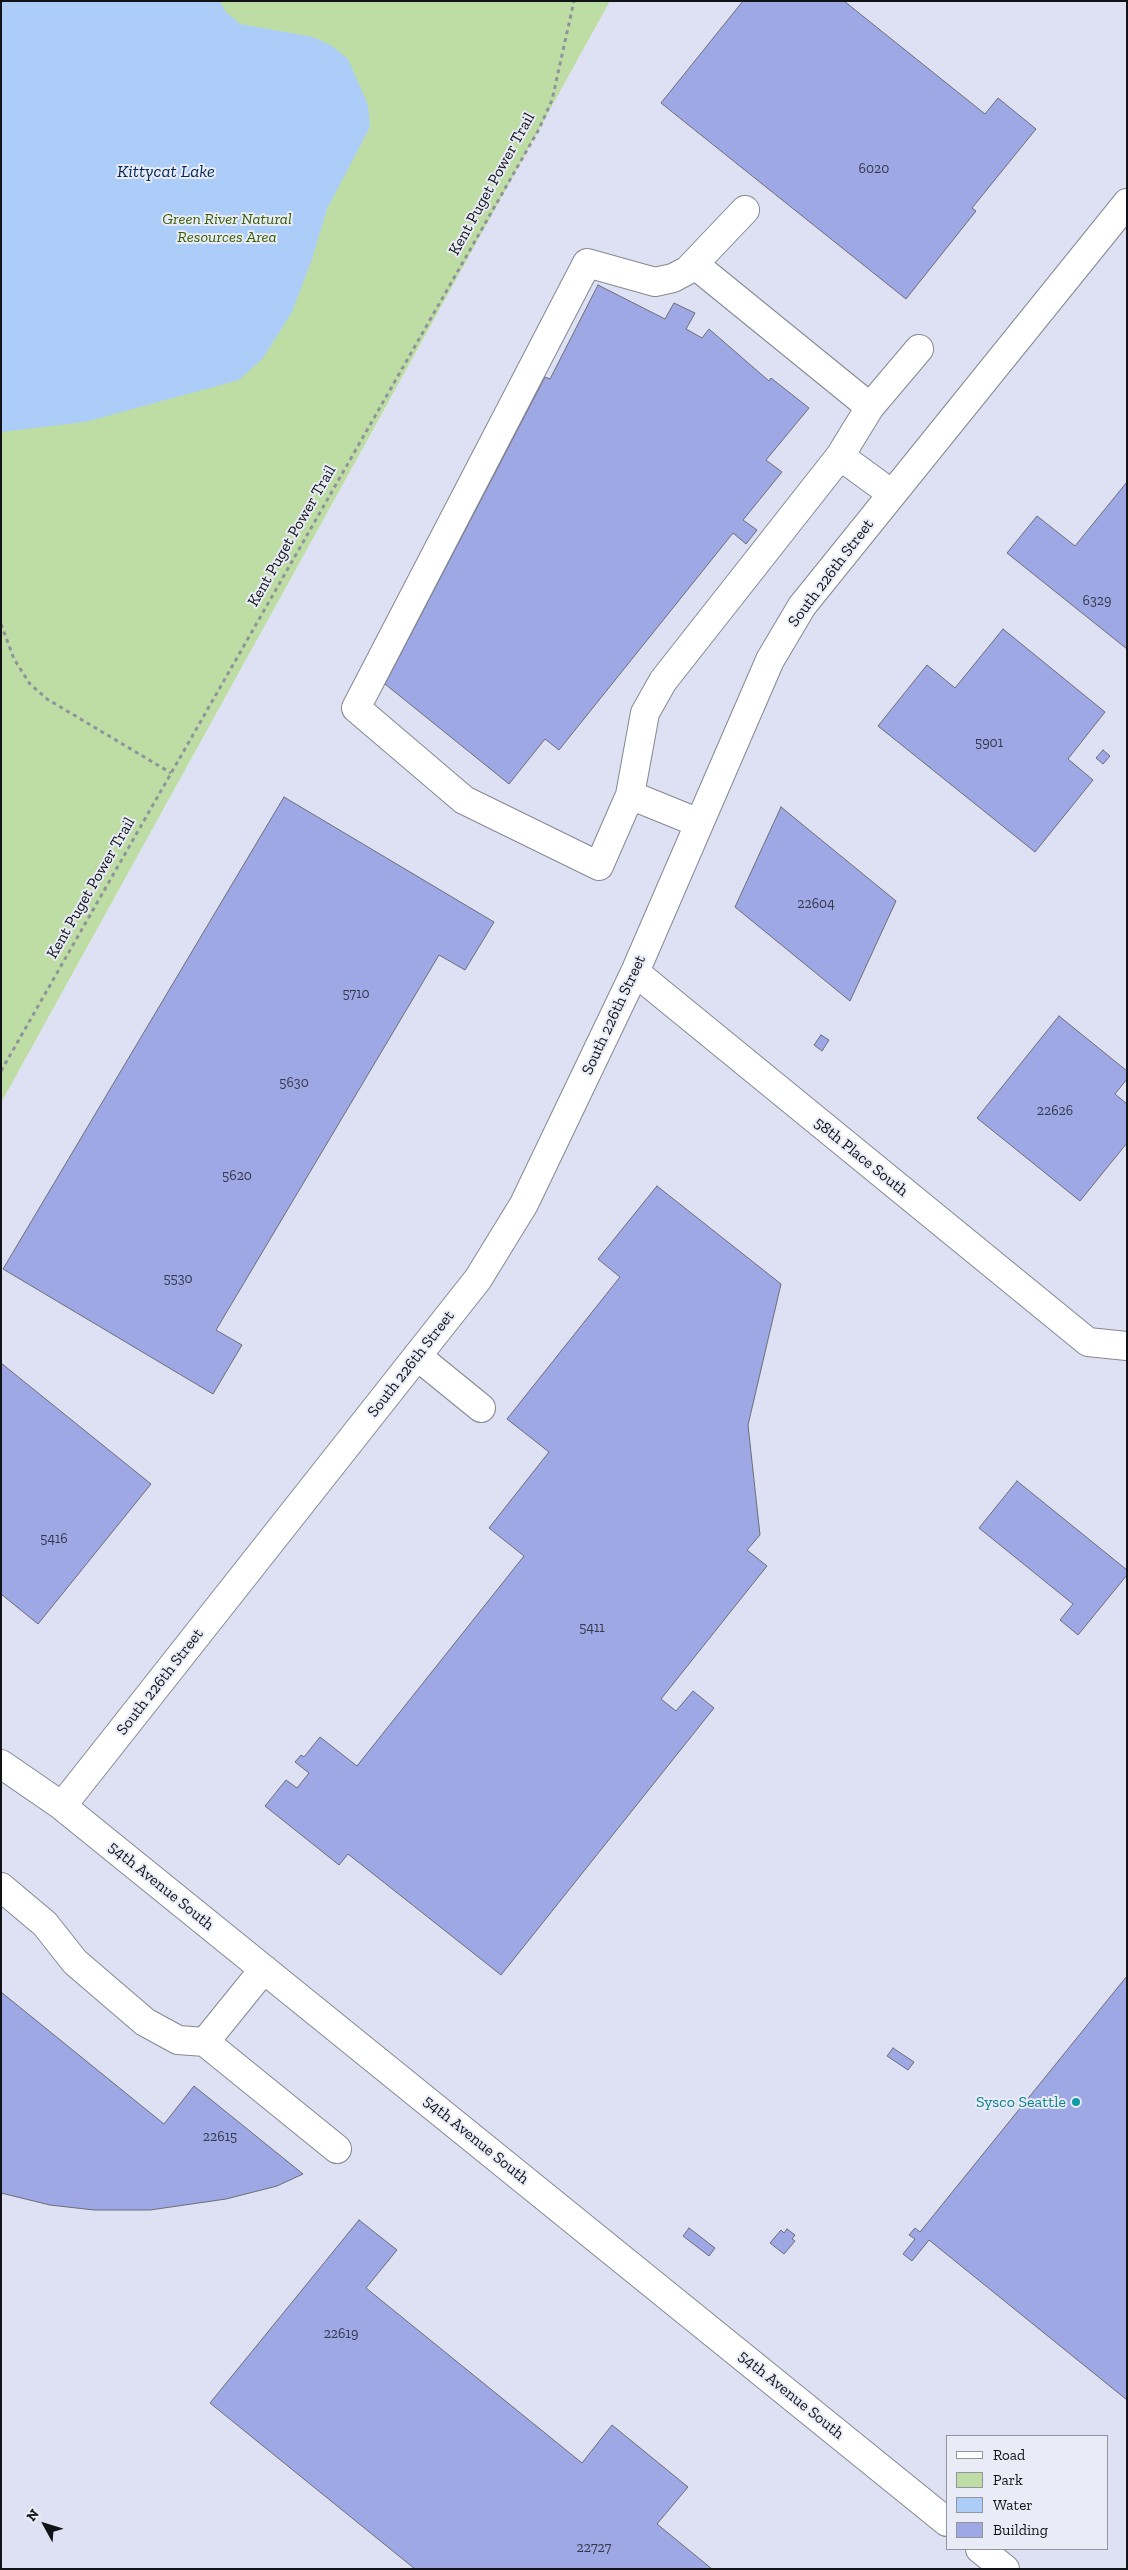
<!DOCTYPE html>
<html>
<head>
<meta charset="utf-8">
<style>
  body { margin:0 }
  #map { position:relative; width:1128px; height:2570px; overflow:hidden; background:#e9ecf7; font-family:"Zilla Slab",serif }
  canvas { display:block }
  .frame { position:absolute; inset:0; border:2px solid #121317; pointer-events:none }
  .legend { position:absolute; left:946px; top:2435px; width:162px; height:115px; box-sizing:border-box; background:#e9ecf7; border:1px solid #93959d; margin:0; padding:6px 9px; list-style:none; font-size:15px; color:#121317 }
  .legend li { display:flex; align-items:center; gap:10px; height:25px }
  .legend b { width:25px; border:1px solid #93959d }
  .north { position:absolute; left:20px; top:2500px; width:50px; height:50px; -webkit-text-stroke:4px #e9ecf7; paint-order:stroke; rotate:309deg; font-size:14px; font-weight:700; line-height:20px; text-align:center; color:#121317 }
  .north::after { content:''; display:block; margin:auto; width:18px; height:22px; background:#121317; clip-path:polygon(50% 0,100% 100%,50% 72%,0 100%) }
</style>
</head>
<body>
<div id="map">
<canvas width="1128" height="2570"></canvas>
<div class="frame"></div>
<ul class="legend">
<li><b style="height:6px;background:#fff"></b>Road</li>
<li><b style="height:14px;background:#bedda4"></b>Park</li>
<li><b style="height:14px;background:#adcdf9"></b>Water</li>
<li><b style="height:14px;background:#9ea8e4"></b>Building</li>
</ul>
<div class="north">N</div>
</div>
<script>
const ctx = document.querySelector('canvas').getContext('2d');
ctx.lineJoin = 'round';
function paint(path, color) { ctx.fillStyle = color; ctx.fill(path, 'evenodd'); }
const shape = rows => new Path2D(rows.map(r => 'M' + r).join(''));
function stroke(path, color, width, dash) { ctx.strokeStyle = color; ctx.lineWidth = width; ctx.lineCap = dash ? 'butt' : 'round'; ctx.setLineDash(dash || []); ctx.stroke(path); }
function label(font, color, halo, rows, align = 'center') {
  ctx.font = font + ' "Zilla Slab",serif'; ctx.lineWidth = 4; ctx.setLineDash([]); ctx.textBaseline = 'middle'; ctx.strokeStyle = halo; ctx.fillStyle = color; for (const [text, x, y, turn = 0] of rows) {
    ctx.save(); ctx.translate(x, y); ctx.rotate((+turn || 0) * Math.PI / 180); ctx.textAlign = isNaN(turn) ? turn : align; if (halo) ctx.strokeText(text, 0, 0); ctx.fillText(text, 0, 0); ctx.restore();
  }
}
const built = shape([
  [610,1,1127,1,1127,2569,1,2569,1,1103],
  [947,2436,1107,2436,1107,2549,947,2549]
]);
const green = shape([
  [1,1,610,1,1,1103]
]);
const water = shape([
  [1,1,220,1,226,12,240,24,313,37,332,46,348,59,368,105,370,127,327,209,312,259,292,312,263,358,239,380,85,422,1,432]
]);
const building = shape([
  [743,1,844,1,985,114,998,98,1036,129,972,208,976,211,906,299,661,103,743,1],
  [598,285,665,319,674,303,695,313,686,329,702,338,709,329,769,381,771,378,809,408,766,460,782,472,743,520,757,530,746,544,733,533,559,750,545,739,509,784,385,684,545,377,550,379,598,285],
  [1127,482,1127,649,1007,553,1037,516,1075,546,1127,482],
  [1003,629,1105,712,1068,759,1093,780,1035,852,878,726,927,665,955,688,1003,629],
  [1103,750,1110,756,1103,764,1096,758,1103,750],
  [284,797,494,922,465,970,439,955,216,1330,242,1345,213,1394,3,1269,284,797],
  [781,807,896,901,850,1001,735,907,781,807],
  [1059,1016,1127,1071,1127,1079,1115,1094,1127,1104,1127,1143,1080,1201,977,1118,1059,1016],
  [821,1035,829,1040,822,1051,814,1045,821,1035],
  [657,1186,781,1284,748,1425,760,1535,747,1550,767,1566,661,1699,676,1711,693,1691,714,1708,501,1975,348,1854,339,1865,265,1806,286,1780,297,1788,309,1773,295,1762,301,1755,304,1757,320,1737,357,1766,524,1556,489,1528,549,1452,507,1419,620,1277,598,1259,657,1186],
  [1,1363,151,1484,38,1624,1,1594,1,1363],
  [1017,1481,1127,1570,1127,1575,1078,1635,1060,1620,1073,1604,979,1528,1017,1481],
  [1127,1976,1127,2400,929,2240,912,2261,903,2254,915,2239,909,2235,915,2228,920,2232,1127,1976],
  [1,1992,164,2124,194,2086,303,2174,277,2186,226,2199,150,2210,94,2210,50,2205,1,2193,1,1992],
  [893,2048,914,2062,908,2070,887,2056,893,2048],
  [359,2220,397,2250,366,2288,582,2463,612,2425,688,2487,657,2524,712,2569,415,2569,210,2403,359,2220],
  [689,2228,715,2248,709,2256,683,2236,689,2228],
  [787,2229,795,2235,792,2239,795,2241,784,2254,770,2243,781,2230,784,2233,787,2229]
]);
const path = shape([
  [1,624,14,659,30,684,47,699,171,773],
  [1,1071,539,129,552,100,574,1]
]);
const minor = shape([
  [694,264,870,407,919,349],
  [840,456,870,407],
  [630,795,645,713,663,681,840,456,892,494],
  [699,823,630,795,599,866,464,800,356,708,587,263,655,282,673,278,688,270,745,210],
  [635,972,1088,1342,1127,1346],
  [417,1356,481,1408],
  [1,1764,62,1806,947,2522],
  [62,1806,478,1279,524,1204,635,972,770,660,802,606,1127,203],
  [1,1887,45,1924,75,1962,145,2022,178,2040,205,2042,337,2149],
  [205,2042,264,1969],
  [980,2549,1005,2569]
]);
const markers = [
  [1076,2102,5,"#0f9aa8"]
];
const numberNames = [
  ["6020",874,169],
  ["6329",1097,601],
  ["5901",989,743],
  ["22604",816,904],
  ["5710",356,994],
  ["5630",294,1083],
  ["22626",1055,1111],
  ["5620",237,1176],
  ["5530",178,1279],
  ["5416",54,1539],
  ["5411",592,1628],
  ["22615",220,2137],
  ["22619",341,2334],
  ["22727",594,2548]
];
const streetNames = [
  ["Kent Puget Power Trail",492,184,-61],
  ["Kent Puget Power Trail",292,536,-60],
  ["South 226th Street",831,573,-53],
  ["Kent Puget Power Trail",91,888,-60],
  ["South 226th Street",614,1015,-65],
  ["58th Place South",861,1157,39],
  ["South 226th Street",411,1364,-52],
  ["South 226th Street",160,1682,-52],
  ["54th Avenue South",161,1886,39],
  ["54th Avenue South",476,2140,39],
  ["54th Avenue South",791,2395,39]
];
const parkNames = [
  ["Green River Natural",227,219],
  ["Resources Area",227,237]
];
const cultureNames = [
  ["Sysco Seattle",1066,2102]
];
const waterNames = [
  ["Kittycat Lake",166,172]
];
paint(built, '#dde1f3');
paint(green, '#bedda4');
paint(water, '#adcdf9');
paint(building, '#9ea8e4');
stroke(building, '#6d6e78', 1);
stroke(minor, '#868892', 30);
stroke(path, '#91939b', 3, [4, 4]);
stroke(minor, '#fff', 28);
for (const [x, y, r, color] of markers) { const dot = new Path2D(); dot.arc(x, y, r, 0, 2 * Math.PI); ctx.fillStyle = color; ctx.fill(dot); stroke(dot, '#e9ecf7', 2); }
label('14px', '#35384a', null, numberNames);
label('16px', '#121317', '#e9ecf7', streetNames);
label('italic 16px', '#385d03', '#e9ecf7', parkNames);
label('16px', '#0d838f', '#e9ecf7', cultureNames, 'right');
label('italic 18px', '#042a59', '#e9ecf7', waterNames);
</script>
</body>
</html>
